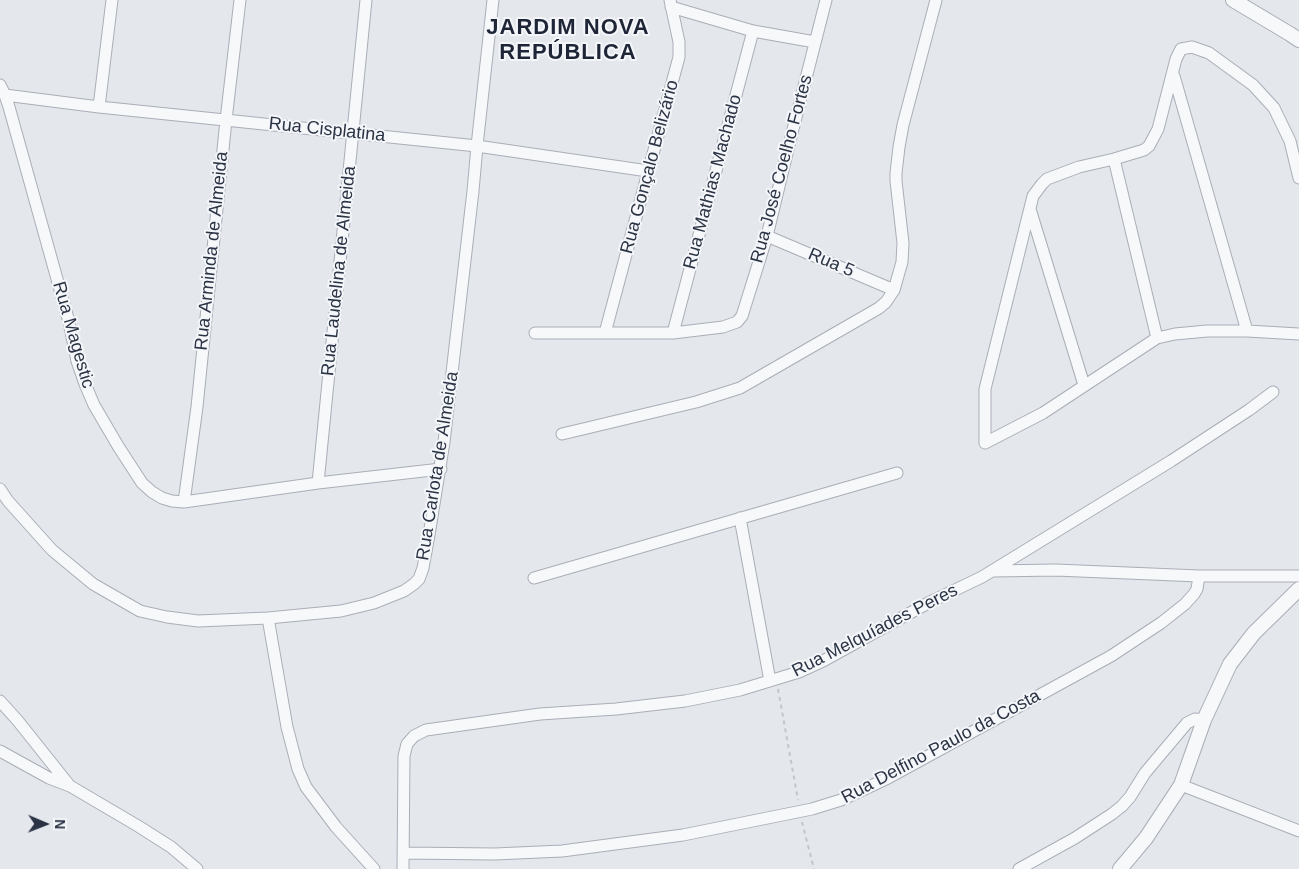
<!DOCTYPE html>
<html>
<head>
<meta charset="utf-8">
<style>
  body { margin:0 }
  #map { position:relative; width:1299px; height:869px; overflow:hidden; background:#e4e7ec; font-family:Arial,sans-serif }
  canvas { display:block }
  .north { position:absolute; left:20px; top:799px; width:50px; height:50px; -webkit-text-stroke:4px #f4f6f9; paint-order:stroke; rotate:91deg; font-size:14px; font-weight:700; line-height:20px; text-align:center; color:#2b3445 }
  .north::after { content:''; display:block; margin:auto; width:18px; height:22px; background:#2b3445; clip-path:polygon(50% 0,100% 100%,50% 72%,0 100%) }
</style>
</head>
<body>
<div id="map">
<canvas width="1299" height="869"></canvas>
<div class="north">N</div>
</div>
<script>
const ctx = document.querySelector('canvas').getContext('2d');
ctx.lineJoin = 'round';
const shape = rows => new Path2D(rows.map(r => 'M' + r).join(''));
function stroke(path, color, width, dash) { ctx.strokeStyle = color; ctx.lineWidth = width; ctx.lineCap = dash ? 'butt' : 'round'; ctx.setLineDash(dash || []); ctx.stroke(path); }
function label(font, color, halo, rows, align = 'center') {
  ctx.font = font + ' Arial,sans-serif'; ctx.lineWidth = 4; ctx.setLineDash([]); ctx.textBaseline = 'middle'; ctx.strokeStyle = halo; ctx.fillStyle = color; for (const [text, x, y, turn = 0] of rows) {
    ctx.save(); ctx.translate(x, y); ctx.rotate((+turn || 0) * Math.PI / 180); ctx.textAlign = isNaN(turn) ? turn : align; if (halo) ctx.strokeText(text, 0, 0); ctx.fillText(text, 0, 0); ctx.restore();
  }
}
const path = shape([
  [778,689,798,800],
  [802,822,814,869]
]);
const minor = shape([
  [671,7,753,31,815,42],
  [1174,76,1247,331],
  [0,85,5,95,9,107,69,322,77,361,85,384,94,405,118,446,142,483,152,492,162,498,172,501,184,502,318,483,441,469],
  [5,95,99,107,477,146,648,171],
  [99,107,112,0],
  [1114,159,1157,338],
  [1299,178,1290,141,1274,108,1253,85,1209,53,1192,47,1181,49,1176,59,1158,129,1149,146,1144,150,1114,159,1079,167,1047,179,1042,184,1033,196,985,389,985,443,1043,413,1157,338,1175,334,1207,331,1247,331,1299,334],
  [1030,209,1084,385],
  [767,236,894,290],
  [535,333,673,333,723,327,737,322,742,316,767,236,790,141,826,0],
  [605,333,679,57,679,42,670,0],
  [673,333,753,31],
  [562,434,696,402,740,388,879,308,886,302,894,290,902,262,903,243,896,181,896,173,899,147,903,125,936,0],
  [318,483,366,0],
  [0,489,8,501,52,550,93,584,140,611,167,617,198,621,268,618,341,611,374,603,404,591,414,584,419,579,423,568,429,535,444,442,473,191,477,146,493,0],
  [184,502,197,407,226,120,240,0],
  [740,518,770,681],
  [993,571,1056,570,1199,576,1299,576],
  [534,578,897,473],
  [268,618,287,727,298,769,306,787,336,827,374,869],
  [0,701,18,721,69,785],
  [0,751,49,778,70,786,138,826,171,847,197,869],
  [1181,785,1299,831],
  [403,853,495,854,562,851,683,835,812,809,841,800,888,778,1111,656,1161,623,1185,604,1194,594,1197,589,1199,576],
  [403,869,404,756,407,744,414,736,426,730,540,714,616,709,685,701,740,690,799,672,823,661,930,602,982,577,1171,461,1249,410,1273,392],
  [1019,869,1075,838,1112,814,1122,806,1130,797,1145,773,1187,723,1195,719,1204,720]
]);
const tertiary = shape([
  [1233,0,1290,34,1299,40],
  [1120,869,1146,838,1181,785,1204,720,1230,664,1254,633,1299,589]
]);
const streetNames = [
  ["Rua Cisplatina",327,130,6],
  ["Rua Gonçalo Belizário",650,167,-75],
  ["Rua José Coelho Fortes",782,169,-75],
  ["Rua Mathias Machado",713,182,-75],
  ["Rua Arminda de Almeida",212,251,-84],
  ["Rua 5",831,263,23],
  ["Rua Laudelina de Almeida",339,271,-84],
  ["Rua Magestic",73,335,74],
  ["Rua Carlota de Almeida",438,466,-81],
  ["Rua Melquíades Peres",875,631,-27],
  ["Rua Delfino Paulo da Costa",941,747,-28]
];
const districtNames = [
  ["JARDIM NOVA",568,28],
  ["REPÚBLICA",568,53]
];
stroke(minor, '#a9aeb7', 13);
stroke(tertiary, '#a9aeb7', 16);
stroke(path, '#c2c5cb', 2, [4, 4]);
stroke(minor, '#f7f8fa', 11);
stroke(tertiary, '#f7f8fa', 14);
label('18px', '#2b3445', '#f4f6f9', streetNames);
ctx.letterSpacing = '1px';
label('bold 22px', '#1d2536', '#f4f6f9', districtNames);
ctx.letterSpacing = '0px';
</script>
</body>
</html>
